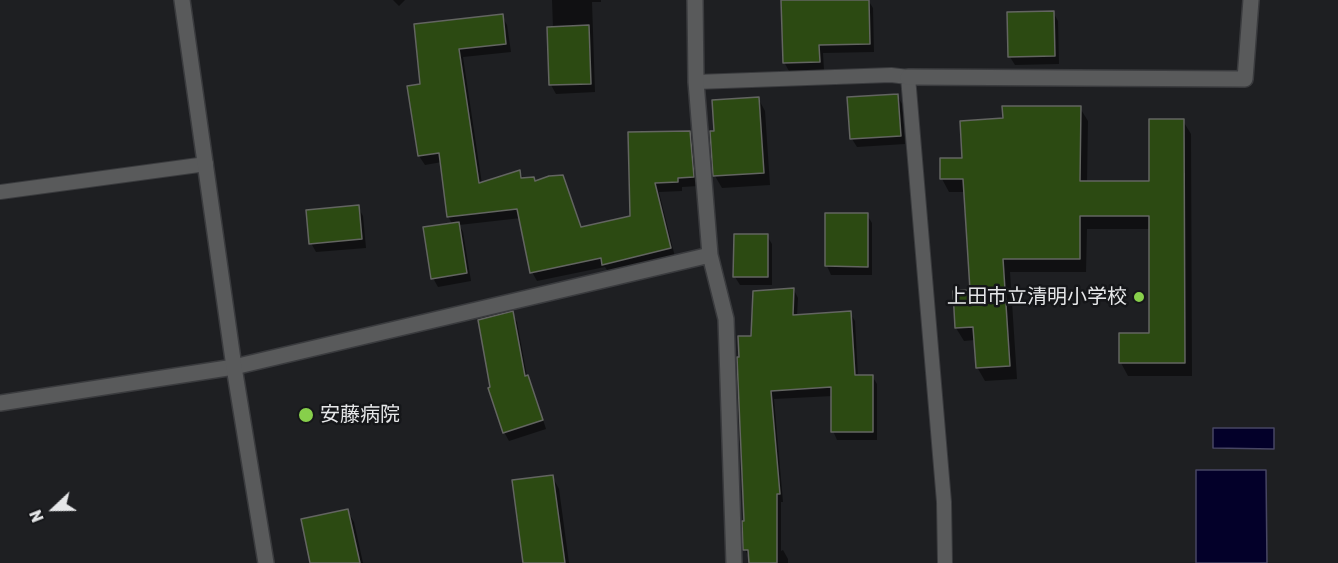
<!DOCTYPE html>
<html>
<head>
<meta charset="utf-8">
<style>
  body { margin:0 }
  #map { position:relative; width:1338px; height:563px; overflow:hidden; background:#1e1f22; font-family:Rubik,sans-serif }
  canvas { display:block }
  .north { position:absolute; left:24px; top:479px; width:60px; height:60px; -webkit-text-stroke:4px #151619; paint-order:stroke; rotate:248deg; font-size:16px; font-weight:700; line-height:24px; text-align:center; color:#e6e7e9 }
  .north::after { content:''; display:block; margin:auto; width:21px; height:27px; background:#e6e7e9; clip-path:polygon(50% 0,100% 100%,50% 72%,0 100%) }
</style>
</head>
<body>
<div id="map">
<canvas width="1338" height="563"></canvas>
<div class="north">N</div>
</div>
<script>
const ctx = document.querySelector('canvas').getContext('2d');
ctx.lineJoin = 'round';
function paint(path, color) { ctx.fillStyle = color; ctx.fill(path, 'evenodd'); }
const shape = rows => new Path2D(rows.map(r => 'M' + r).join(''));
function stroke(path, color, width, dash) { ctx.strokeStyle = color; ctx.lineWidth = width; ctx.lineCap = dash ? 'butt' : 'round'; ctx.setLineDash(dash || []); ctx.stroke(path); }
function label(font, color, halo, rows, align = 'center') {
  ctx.font = font + ' Rubik,"Noto Sans JP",sans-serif'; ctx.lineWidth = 5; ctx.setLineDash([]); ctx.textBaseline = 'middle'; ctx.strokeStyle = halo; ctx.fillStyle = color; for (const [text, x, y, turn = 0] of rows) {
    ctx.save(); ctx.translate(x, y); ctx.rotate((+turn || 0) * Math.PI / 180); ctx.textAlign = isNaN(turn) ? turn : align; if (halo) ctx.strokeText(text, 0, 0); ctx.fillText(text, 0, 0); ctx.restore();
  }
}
const water = shape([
  [1213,428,1274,428,1274,449,1213,448,1213,428],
  [1196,470,1266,470,1267,563,1196,563,1196,470]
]);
const shadow = shape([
  [393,0,405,0,399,6],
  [552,0,601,0,601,2,592,2,595,92,556,94,551,85,549,28,553,28],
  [782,0,868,0,873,8,874,52,823,53,824,70,789,71,784,62],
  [1053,12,1058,21,1059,64,1015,65,1010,57],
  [502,16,507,25,511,52,463,57,482,184,520,172,524,179,536,182,562,176,567,186,582,229,632,217,630,134,689,133,695,142,698,186,682,187,682,191,659,192,675,257,609,273,605,267,537,281,532,272,521,218,459,225,463,232,471,281,438,287,433,278,452,224,448,216,442,162,425,165,419,156,422,86,416,25],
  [897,95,902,104,905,144,857,147,852,139],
  [758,98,765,111,770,185,722,188,715,176,716,132],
  [1080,108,1088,121,1087,182,1150,183,1183,121,1191,134,1192,376,1128,376,1121,363,1150,334,1150,229,1087,229,1086,272,1010,272,1017,379,985,381,977,367,975,340,964,341,956,328,972,291,966,192,949,192,942,179,964,159,1004,119],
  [358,207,363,216,366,248,316,252,311,243],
  [867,215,872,223,872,275,831,275,827,266],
  [767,236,772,244,772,285,740,285,735,277],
  [794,290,798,298,797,316,850,313,855,321,858,376,872,376,877,384,877,440,837,440,833,431,833,396,774,399,783,502,781,502,781,551,783,550,788,559,788,563,750,563,750,559,745,550,744,522,746,522,752,337],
  [512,313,517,322,527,376,532,385,546,429,509,441,504,432,492,388],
  [552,476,559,489,569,563,525,563],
  [347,510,354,522,363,563,312,563]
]);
const building = shape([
  [781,0,869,0,870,44,819,45,820,62,783,63,781,0],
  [1054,11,1055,56,1008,57,1007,12,1054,11],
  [503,14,506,44,459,49,479,183,520,170,521,178,534,177,535,181,549,176,563,175,581,227,630,216,628,132,690,131,694,177,678,178,678,182,655,183,671,248,602,265,601,258,530,273,517,209,447,217,439,153,418,156,407,86,420,84,414,24,503,14],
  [589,25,591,84,549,85,547,27,589,25],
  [898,94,901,136,850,139,847,97,898,94],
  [759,97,764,173,713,176,710,131,714,131,712,100,759,97],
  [1002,106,1081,106,1080,181,1149,181,1149,119,1184,119,1185,363,1119,363,1119,333,1149,333,1149,216,1080,216,1080,259,1003,259,1010,366,976,368,973,327,955,328,953,291,970,290,963,179,940,179,940,158,962,158,960,121,1003,118,1002,106],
  [359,205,362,239,309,244,306,210,359,205],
  [825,213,868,213,868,267,825,266,825,213],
  [459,222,467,273,431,279,423,227,459,222],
  [734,234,768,234,768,277,733,277,734,234],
  [794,288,793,315,851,311,855,375,873,375,873,432,831,432,831,387,771,391,780,494,777,494,777,563,749,563,748,550,743,550,742,521,744,521,737,357,739,357,738,336,751,336,753,291,794,288],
  [513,311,525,376,528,375,543,420,503,433,488,388,490,387,478,320,513,311],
  [553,475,565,563,523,563,512,480,553,475],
  [348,509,360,563,310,563,301,519,348,509]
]);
const service = shape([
  [696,82,891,75,908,77,944,502,945,563],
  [0,192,206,164]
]);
const minor = shape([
  [695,0,696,82,710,255,726,319,734,563],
  [908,77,1245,79,1251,0],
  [0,403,234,367,710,255]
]);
const tertiary = shape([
  [182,0,234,367,266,563]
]);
const markers = [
  [1139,297,6,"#87cf4b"],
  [306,415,8,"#87cf4b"]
];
const poiNames = [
  ["上田市立清明小学校",1127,297],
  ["安藤病院",320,415,"left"]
];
paint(water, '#030029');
stroke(water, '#474563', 1.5);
paint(shadow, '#0007');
paint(building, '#2c4a12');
stroke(building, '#636561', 1.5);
stroke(service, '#3a3b3e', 16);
stroke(minor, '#3a3b3e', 18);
stroke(tertiary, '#3a3b3e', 18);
stroke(service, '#595a5b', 14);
stroke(minor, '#595a5b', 15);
stroke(tertiary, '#595a5b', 15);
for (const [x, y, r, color] of markers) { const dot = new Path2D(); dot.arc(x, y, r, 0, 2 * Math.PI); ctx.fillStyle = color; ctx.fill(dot); stroke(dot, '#151619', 2); }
label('20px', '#e6e7e9', '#151619', poiNames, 'right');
</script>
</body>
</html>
